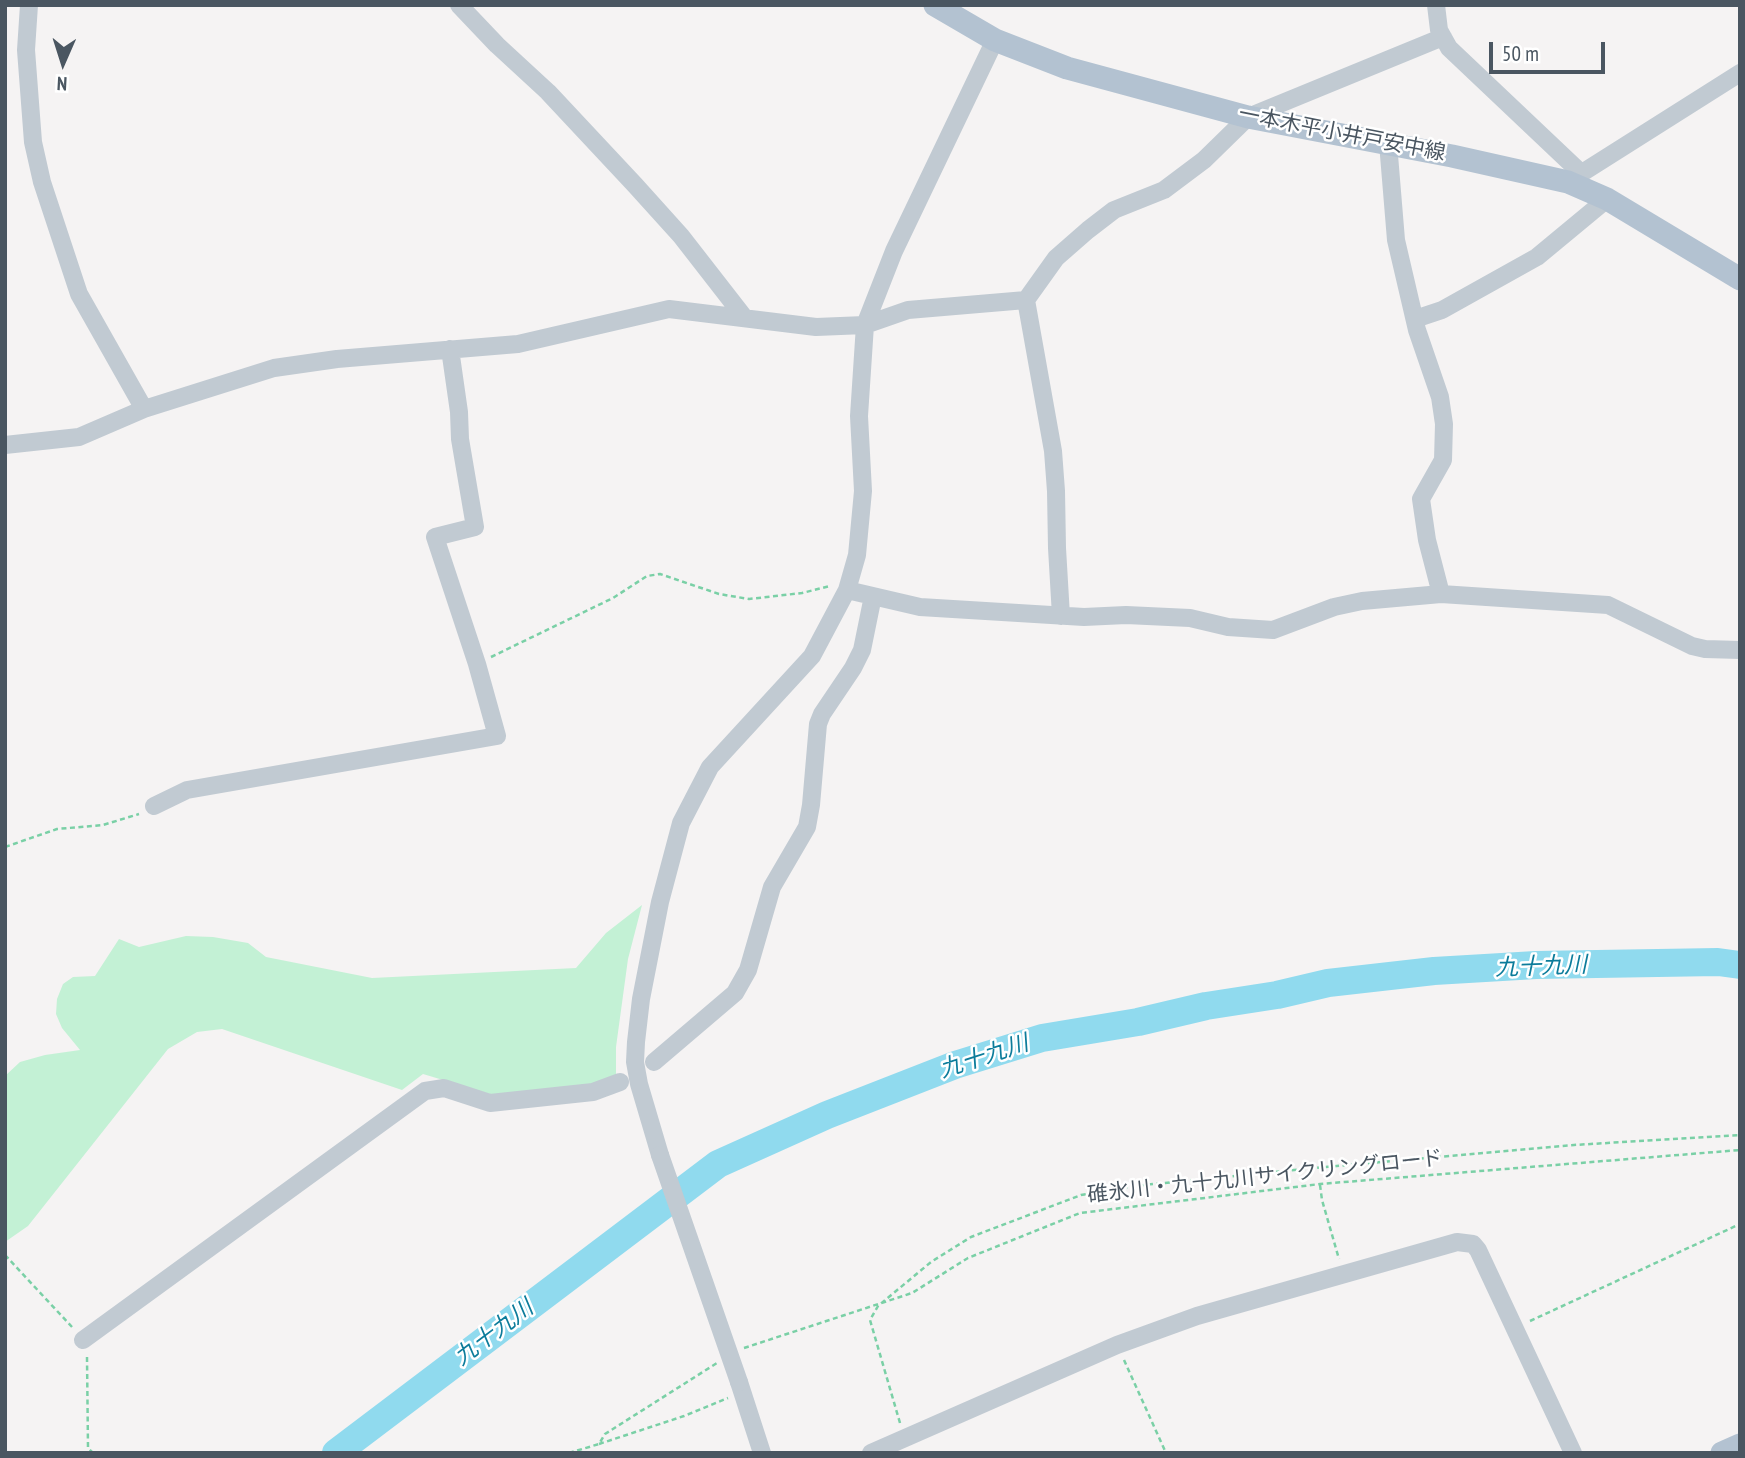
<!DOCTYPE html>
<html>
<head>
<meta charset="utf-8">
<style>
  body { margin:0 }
  #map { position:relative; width:1745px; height:1458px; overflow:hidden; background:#f5f3f3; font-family:"PT Sans Narrow",sans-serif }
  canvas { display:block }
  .frame { position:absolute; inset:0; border:7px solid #4a5661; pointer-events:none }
  .north { position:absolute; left:28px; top:28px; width:70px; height:70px; -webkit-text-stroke:5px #fff; paint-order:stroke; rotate:183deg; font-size:19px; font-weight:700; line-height:28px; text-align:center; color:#4a5661 }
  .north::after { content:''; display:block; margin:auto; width:24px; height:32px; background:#4a5661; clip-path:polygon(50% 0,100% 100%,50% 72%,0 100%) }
  .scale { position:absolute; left:1489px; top:42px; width:116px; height:32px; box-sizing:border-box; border:4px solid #4a5661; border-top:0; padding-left:9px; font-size:21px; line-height:24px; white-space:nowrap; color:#4a5661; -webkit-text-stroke:5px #fff; paint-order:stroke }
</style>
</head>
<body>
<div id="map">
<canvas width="1745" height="1458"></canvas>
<div class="frame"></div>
<div class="north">N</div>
<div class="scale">50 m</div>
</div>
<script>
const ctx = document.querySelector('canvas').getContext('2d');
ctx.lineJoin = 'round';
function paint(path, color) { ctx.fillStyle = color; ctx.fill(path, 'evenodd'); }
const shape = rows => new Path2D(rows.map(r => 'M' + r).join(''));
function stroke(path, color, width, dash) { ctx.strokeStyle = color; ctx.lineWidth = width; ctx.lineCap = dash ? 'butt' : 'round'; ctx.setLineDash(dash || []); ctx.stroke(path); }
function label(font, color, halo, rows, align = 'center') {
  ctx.font = font + ' "PT Sans Narrow","Noto Sans JP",sans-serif'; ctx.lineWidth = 5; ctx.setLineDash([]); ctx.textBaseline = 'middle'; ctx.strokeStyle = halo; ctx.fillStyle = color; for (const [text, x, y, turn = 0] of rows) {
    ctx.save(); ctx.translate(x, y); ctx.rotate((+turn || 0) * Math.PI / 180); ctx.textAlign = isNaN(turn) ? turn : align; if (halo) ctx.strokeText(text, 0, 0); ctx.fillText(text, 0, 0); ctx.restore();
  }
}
const green = shape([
  [642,905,628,959,616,1047,616,1077,608,1082,493,1095,423,1074,402,1090,222,1029,197,1032,168,1049,28,1226,5,1242,5,1076,20,1062,45,1055,80,1050,62,1028,56,1014,57,999,63,984,73,977,95,976,119,939,139,947,186,936,213,937,248,943,266,957,372,978,576,968,606,933]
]);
const river = shape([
  [336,1453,718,1164,827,1115,955,1065,1042,1038,1138,1022,1206,1006,1277,995,1328,983,1434,971,1536,965,1718,962,1740,965]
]);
const path = shape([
  [491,657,613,598,647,576,660,574,719,594,749,599,802,593,830,586],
  [5,847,57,829,103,825,139,814],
  [1320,1185,1322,1200,1339,1259],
  [5,1255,72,1327],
  [1530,1321,1740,1224],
  [744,1348,912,1293,968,1258,1080,1213,1320,1184,1740,1150],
  [87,1357,88,1448,93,1453],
  [1124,1360,1166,1453],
  [900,1423,870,1320,878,1306,931,1262,971,1237,1081,1195,1134,1186,1325,1167,1574,1145,1740,1135],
  [599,1444,684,1416,728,1398],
  [569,1453,599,1444,605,1434,717,1363]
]);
const minor = shape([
  [29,5,26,50,33,142,42,182,79,294,144,409],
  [459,5,497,45,548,92,635,185,681,236,744,317],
  [1436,5,1439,30,1449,48,1581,173],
  [1388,143,1396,240,1417,330,1440,397,1444,424,1443,460,1421,499,1427,540,1441,594],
  [1574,178,1740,73],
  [1415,319,1442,310,1537,257,1607,199],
  [5,445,79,437,144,409,274,368,337,359,518,344,669,309,816,327,865,325,908,310,1026,300],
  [847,590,920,607,1084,617,1126,615,1190,618,1228,627,1273,630,1334,607,1362,601,1441,594,1608,605,1692,646,1705,649,1740,650],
  [1061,616,1057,548,1056,491,1053,451,1026,300,1056,258,1088,230,1114,210,1164,190,1204,160,1248,117,1443,37],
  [154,806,187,790,497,736,477,664,435,537,475,527,460,439,459,412,450,349],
  [654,1062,735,993,748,970,772,887,807,827,811,805,818,724,822,714,853,668,862,650,873,596],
  [660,1155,639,1084,635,1062,636,1042,641,999,660,902,681,823,710,767,812,656,847,590,857,555,863,491,859,416,865,325,894,251,995,40],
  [83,1340,425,1091,444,1088,490,1103,593,1092,620,1082],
  [739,1382,762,1453],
  [871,1453,1117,1345,1197,1316,1457,1242,1473,1244,1478,1250,1573,1453]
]);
const major = shape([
  [935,5,995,40,1067,68,1248,117,1452,156,1568,182,1607,199,1740,279],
  [1722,1453,1740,1445]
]);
const minorBridge = shape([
  [660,1155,739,1382]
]);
const streetNames = [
  ["一本木平小井戸安中線",1342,134,11],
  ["碓氷川・九十九川サイクリングロード",1265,1177,-6]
];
const waterNames = [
  ["九十九川",1541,967,-2],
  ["九十九川",984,1057,-18],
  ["九十九川",494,1333,-37]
];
paint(green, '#c3f1d5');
stroke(river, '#90daee', 28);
stroke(path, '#7ad0a6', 2.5, [5, 3.5]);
stroke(minor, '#c1cad2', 18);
stroke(major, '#b3c2d1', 23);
stroke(minorBridge, '#c1cad2', 18);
label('21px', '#4a5661', '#fff', streetNames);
label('italic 23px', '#0c7c9b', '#fff', waterNames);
</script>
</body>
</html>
